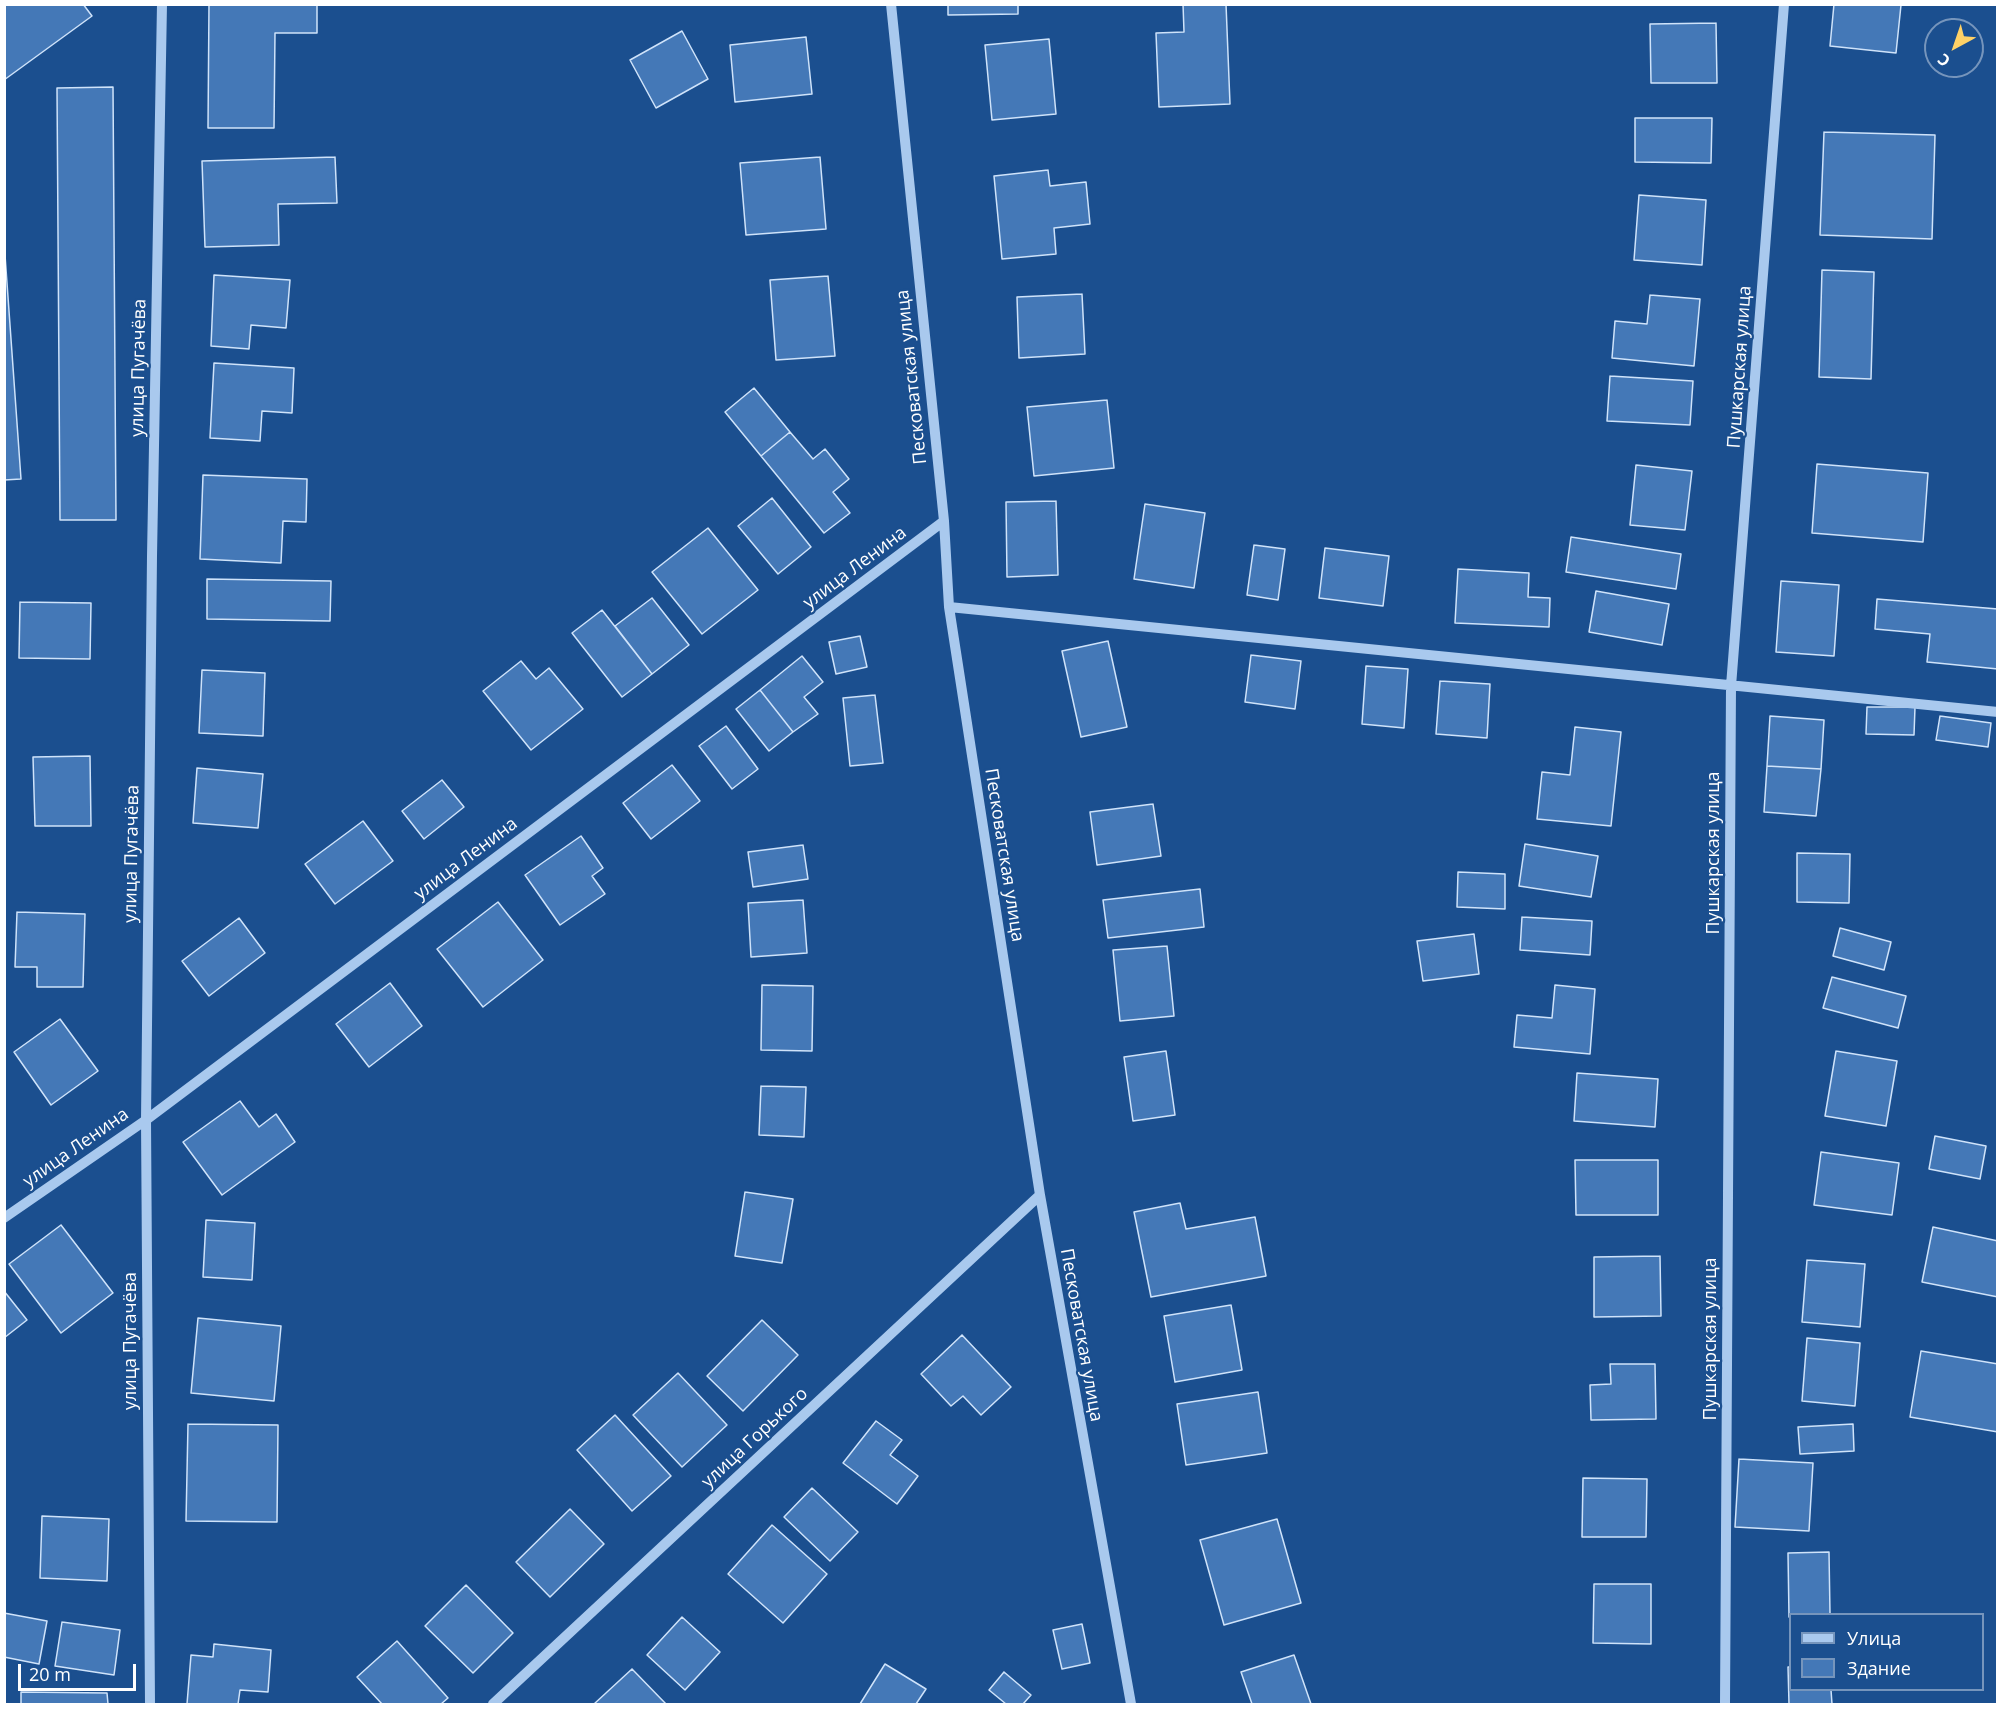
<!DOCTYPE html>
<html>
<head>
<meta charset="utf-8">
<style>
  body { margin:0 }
  #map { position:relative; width:2002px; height:1709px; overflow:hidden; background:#1b4f8f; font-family:"Open Sans",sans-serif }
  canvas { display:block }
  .frame { position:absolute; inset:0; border:6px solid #fff; pointer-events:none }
  .legend { position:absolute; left:1789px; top:1613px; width:195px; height:78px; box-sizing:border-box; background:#1b4f8f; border:2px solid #7695bc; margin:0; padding:8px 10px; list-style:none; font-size:18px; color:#fff }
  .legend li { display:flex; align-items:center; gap:12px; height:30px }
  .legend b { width:30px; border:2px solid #7695bc }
  .north { position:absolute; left:1924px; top:18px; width:60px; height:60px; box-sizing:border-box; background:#1b4f8f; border:2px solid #7695bc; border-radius:50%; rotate:220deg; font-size:16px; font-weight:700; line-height:24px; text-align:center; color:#fff }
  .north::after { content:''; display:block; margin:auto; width:21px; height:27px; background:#ffd166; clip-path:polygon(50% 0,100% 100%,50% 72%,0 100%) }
  .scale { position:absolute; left:18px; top:1664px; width:118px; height:27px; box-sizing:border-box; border:3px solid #fff; border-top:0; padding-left:8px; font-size:18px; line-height:21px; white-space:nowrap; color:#fff; -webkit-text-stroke:4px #1b4f8f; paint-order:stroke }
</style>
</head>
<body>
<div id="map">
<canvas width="2002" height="1709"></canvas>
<div class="frame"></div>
<ul class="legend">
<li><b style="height:8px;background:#a9c9ee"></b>Улица</li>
<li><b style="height:16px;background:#4478b7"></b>Здание</li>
</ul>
<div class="north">С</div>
<div class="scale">20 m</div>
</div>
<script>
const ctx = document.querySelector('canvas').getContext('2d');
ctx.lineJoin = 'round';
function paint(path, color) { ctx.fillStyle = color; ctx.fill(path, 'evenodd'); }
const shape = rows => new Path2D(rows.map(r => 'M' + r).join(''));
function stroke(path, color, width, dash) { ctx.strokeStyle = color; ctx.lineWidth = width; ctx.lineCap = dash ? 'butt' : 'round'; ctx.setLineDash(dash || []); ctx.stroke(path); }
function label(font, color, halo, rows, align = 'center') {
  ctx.font = font + ' "Open Sans",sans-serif'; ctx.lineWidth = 4.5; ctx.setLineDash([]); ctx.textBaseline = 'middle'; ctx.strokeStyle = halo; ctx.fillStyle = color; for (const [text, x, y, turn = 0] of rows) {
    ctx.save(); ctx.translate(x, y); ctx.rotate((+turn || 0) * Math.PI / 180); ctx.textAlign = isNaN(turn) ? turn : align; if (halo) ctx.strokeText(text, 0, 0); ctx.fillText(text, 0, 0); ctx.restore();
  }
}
const building = shape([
  [4,4,83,4,92,16,4,80,4,4],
  [209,4,317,4,317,33,275,33,274,128,208,128,209,4],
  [948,4,1018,4,1018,14,948,15,948,4],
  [1183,4,1226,4,1230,104,1159,107,1156,33,1184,32,1183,4],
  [1834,4,1901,5,1896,53,1830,46,1834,4],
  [1716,23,1717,83,1651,83,1650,24,1716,23],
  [682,31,708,79,656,108,630,60,682,31],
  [806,37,812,94,735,102,730,45,806,37],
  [1049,39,1056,114,992,120,985,45,1049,39],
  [113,87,116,520,60,520,57,88,113,87],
  [1635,118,1712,118,1711,163,1635,162,1635,118],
  [1824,132,1935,135,1932,239,1820,235,1824,132],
  [335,157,337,203,278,204,279,245,205,247,202,161,335,157],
  [820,157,826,229,746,235,740,163,820,157],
  [1048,170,1050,186,1086,182,1090,224,1054,228,1056,254,1002,259,994,176,1048,170],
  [1639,195,1706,200,1702,265,1634,260,1639,195],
  [4,241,21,479,4,480,4,241],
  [1822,270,1874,272,1871,379,1819,377,1822,270],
  [214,275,290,280,286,328,251,325,249,349,211,346,214,275],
  [828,276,835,356,776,360,770,280,828,276],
  [1082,294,1085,354,1019,358,1017,297,1082,294],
  [1650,295,1700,299,1694,366,1612,358,1615,321,1647,324,1650,295],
  [214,363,294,368,292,413,262,411,260,441,210,438,214,363],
  [1610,376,1693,381,1690,425,1607,421,1610,376],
  [754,388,790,432,761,456,725,412,754,388],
  [1107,400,1114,468,1034,476,1027,407,1107,400],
  [790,432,813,459,825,449,849,479,833,492,850,513,824,533,761,456,790,432],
  [1817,464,1928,473,1923,542,1812,533,1817,464],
  [1636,465,1692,471,1685,530,1630,525,1636,465],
  [203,475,307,479,306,522,283,521,281,563,200,559,203,475],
  [772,498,811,547,778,574,738,526,772,498],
  [1056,501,1058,575,1007,577,1006,502,1056,501],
  [1145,504,1205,513,1194,588,1134,579,1145,504],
  [708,528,758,590,702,634,652,572,708,528],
  [1571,537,1681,554,1676,589,1566,572,1571,537],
  [1254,545,1285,549,1278,600,1247,595,1254,545],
  [1325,548,1389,556,1383,606,1319,598,1325,548],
  [1458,569,1529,573,1528,597,1550,598,1549,627,1455,623,1458,569],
  [207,579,331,581,330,621,207,619,207,579],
  [1781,581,1839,585,1834,656,1776,652,1781,581],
  [1596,591,1669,604,1662,645,1589,632,1596,591],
  [652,598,689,645,652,674,615,626,652,598],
  [1877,599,1998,609,1998,669,1927,662,1930,634,1875,629,1877,599],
  [20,602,91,603,90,659,19,658,20,602],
  [602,610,652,674,622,697,572,633,602,610],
  [860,636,867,667,836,674,829,642,860,636],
  [1108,641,1127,727,1081,737,1062,651,1108,641],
  [1251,655,1301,661,1295,709,1245,702,1251,655],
  [802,656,823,682,804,697,818,714,793,732,760,690,802,656],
  [521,661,536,679,549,668,583,709,531,750,483,691,521,661],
  [1366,666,1408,669,1404,728,1362,724,1366,666],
  [202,670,265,673,263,736,199,733,202,670],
  [1440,681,1490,684,1487,738,1436,734,1440,681],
  [760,690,793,732,769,751,736,709,760,690],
  [875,695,883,763,850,766,843,698,875,695],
  [1867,707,1915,707,1914,735,1866,734,1867,707],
  [1770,716,1824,720,1821,769,1767,766,1770,716],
  [1940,716,1991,723,1988,747,1936,740,1940,716],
  [726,726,758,769,732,789,699,746,726,726],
  [1575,727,1621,732,1611,826,1537,819,1542,772,1570,775,1575,727],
  [90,756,91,826,35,826,33,757,90,756],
  [672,765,700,801,651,839,623,803,672,765],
  [1767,766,1821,769,1816,816,1764,812,1767,766],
  [197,768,263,774,258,828,193,823,197,768],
  [442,780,464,807,424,839,402,811,442,780],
  [1153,804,1161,856,1097,865,1090,812,1153,804],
  [363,821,393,861,335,904,305,864,363,821],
  [581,836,603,868,592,876,605,894,560,925,525,875,581,836],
  [1525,844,1598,856,1591,897,1519,886,1525,844],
  [803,845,808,879,753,887,748,852,803,845],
  [1797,853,1850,854,1849,903,1797,902,1797,853],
  [1458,872,1505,874,1505,909,1457,907,1458,872],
  [1200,889,1204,927,1108,938,1103,900,1200,889],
  [803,900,807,953,751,957,748,903,803,900],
  [498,902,543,960,483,1007,437,949,498,902],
  [17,912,85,914,83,987,37,987,37,967,15,967,17,912],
  [1522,917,1592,921,1590,955,1520,950,1522,917],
  [239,918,265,953,209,996,182,961,239,918],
  [1840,928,1891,942,1884,970,1833,956,1840,928],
  [1474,934,1479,974,1423,981,1417,941,1474,934],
  [1167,946,1174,1016,1120,1021,1113,950,1167,946],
  [1832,977,1906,996,1898,1028,1823,1008,1832,977],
  [390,983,422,1026,369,1067,336,1024,390,983],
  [762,985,813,986,812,1051,761,1050,762,985],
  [1555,985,1595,989,1590,1054,1514,1047,1517,1015,1552,1018,1555,985],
  [60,1019,98,1071,51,1105,14,1052,60,1019],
  [1166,1051,1175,1115,1133,1121,1124,1057,1166,1051],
  [1836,1051,1897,1061,1886,1126,1825,1116,1836,1051],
  [1577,1073,1658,1079,1655,1127,1574,1121,1577,1073],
  [761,1086,806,1087,804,1137,759,1135,761,1086],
  [240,1101,259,1127,276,1114,295,1142,222,1195,183,1142,240,1101],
  [1935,1136,1986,1146,1980,1179,1929,1169,1935,1136],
  [1821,1152,1899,1163,1892,1215,1814,1205,1821,1152],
  [1575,1160,1658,1160,1658,1215,1576,1215,1575,1160],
  [745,1192,793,1199,782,1263,735,1256,745,1192],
  [1180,1203,1186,1229,1255,1217,1266,1276,1151,1297,1134,1212,1180,1203],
  [206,1220,255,1223,252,1280,203,1277,206,1220],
  [61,1225,113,1293,61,1333,9,1264,61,1225],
  [1933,1227,1998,1241,1998,1297,1922,1282,1933,1227],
  [1660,1256,1661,1316,1594,1317,1594,1257,1660,1256],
  [1807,1260,1865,1264,1860,1327,1802,1322,1807,1260],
  [4,1291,27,1320,4,1338,4,1291],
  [1231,1305,1242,1370,1175,1382,1164,1316,1231,1305],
  [198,1318,281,1326,274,1401,191,1393,198,1318],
  [762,1320,798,1355,743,1411,707,1376,762,1320],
  [962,1335,1011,1387,981,1415,963,1396,951,1406,921,1374,962,1335],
  [1807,1338,1860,1343,1855,1406,1802,1401,1807,1338],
  [1921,1351,1998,1364,1998,1432,1910,1417,1921,1351],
  [1610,1364,1655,1364,1656,1419,1591,1420,1590,1385,1611,1384,1610,1364],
  [678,1373,727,1425,682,1467,633,1415,678,1373],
  [1258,1392,1267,1453,1186,1465,1177,1404,1258,1392],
  [615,1415,671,1476,632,1511,577,1450,615,1415],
  [876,1421,902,1440,890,1455,918,1476,897,1504,843,1463,876,1421],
  [188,1424,278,1425,277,1522,186,1521,188,1424],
  [1853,1424,1854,1451,1800,1454,1798,1427,1853,1424],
  [1739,1459,1813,1463,1809,1531,1735,1527,1739,1459],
  [1583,1478,1647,1479,1646,1537,1582,1537,1583,1478],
  [812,1488,858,1532,830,1561,784,1517,812,1488],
  [570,1509,604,1544,550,1597,516,1562,570,1509],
  [42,1516,109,1519,107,1581,40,1578,42,1516],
  [1277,1519,1301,1603,1224,1625,1200,1540,1277,1519],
  [772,1525,827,1574,783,1623,728,1574,772,1525],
  [1829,1552,1830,1614,1790,1614,1789,1617,1788,1553,1829,1552],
  [1594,1584,1651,1584,1651,1644,1593,1643,1594,1584],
  [466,1585,513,1633,473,1673,425,1626,466,1585],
  [4,1613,47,1621,39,1664,4,1657,4,1613],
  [682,1617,720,1652,685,1690,647,1655,682,1617],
  [62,1622,120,1630,114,1675,55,1666,62,1622],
  [1082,1624,1090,1663,1062,1669,1053,1630,1082,1624],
  [397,1641,448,1698,441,1704,382,1704,357,1677,397,1641],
  [214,1644,271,1650,268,1692,240,1690,238,1704,187,1704,191,1655,213,1657,214,1644],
  [1294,1655,1311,1704,1252,1704,1241,1672,1294,1655],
  [885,1664,926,1689,916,1704,860,1704,885,1664],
  [1788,1667,1790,1667,1790,1690,1831,1690,1832,1704,1789,1704,1788,1667],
  [632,1669,666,1704,594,1704,632,1669],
  [1004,1672,1031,1695,1023,1704,1006,1704,989,1690,1004,1672],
  [21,1692,107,1693,108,1704,21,1704,21,1692]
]);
const minor = shape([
  [891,4,944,521,949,607,1040,1195,1131,1704],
  [949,607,1998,712],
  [4,1218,146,1120,944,521],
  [150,1704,146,1120,152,556,162,4],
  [493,1704,1040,1195],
  [1725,1704,1731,686,1784,4]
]);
const streetNames = [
  ["Пушкарская улица",1740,367,-86],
  ["улица Пугачёва",139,368,-89],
  ["Песковатская улица",912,377,-96],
  ["улица Ленина",855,568,-37],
  ["Пушкарская улица",1714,853,-90],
  ["улица Пугачёва",132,854,-89],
  ["Песковатская улица",1004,855,81],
  ["улица Ленина",466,859,-37],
  ["улица Ленина",76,1148,-35],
  ["Песковатская улица",1081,1335,80],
  ["Пушкарская улица",1711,1339,-90],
  ["улица Пугачёва",131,1341,-90],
  ["улица Горького",755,1438,-43]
];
paint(building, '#4478b7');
stroke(building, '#cfe3fa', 1.5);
stroke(minor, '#a9c9ee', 10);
label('18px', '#fff', '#1b4f8f', streetNames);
</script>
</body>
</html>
